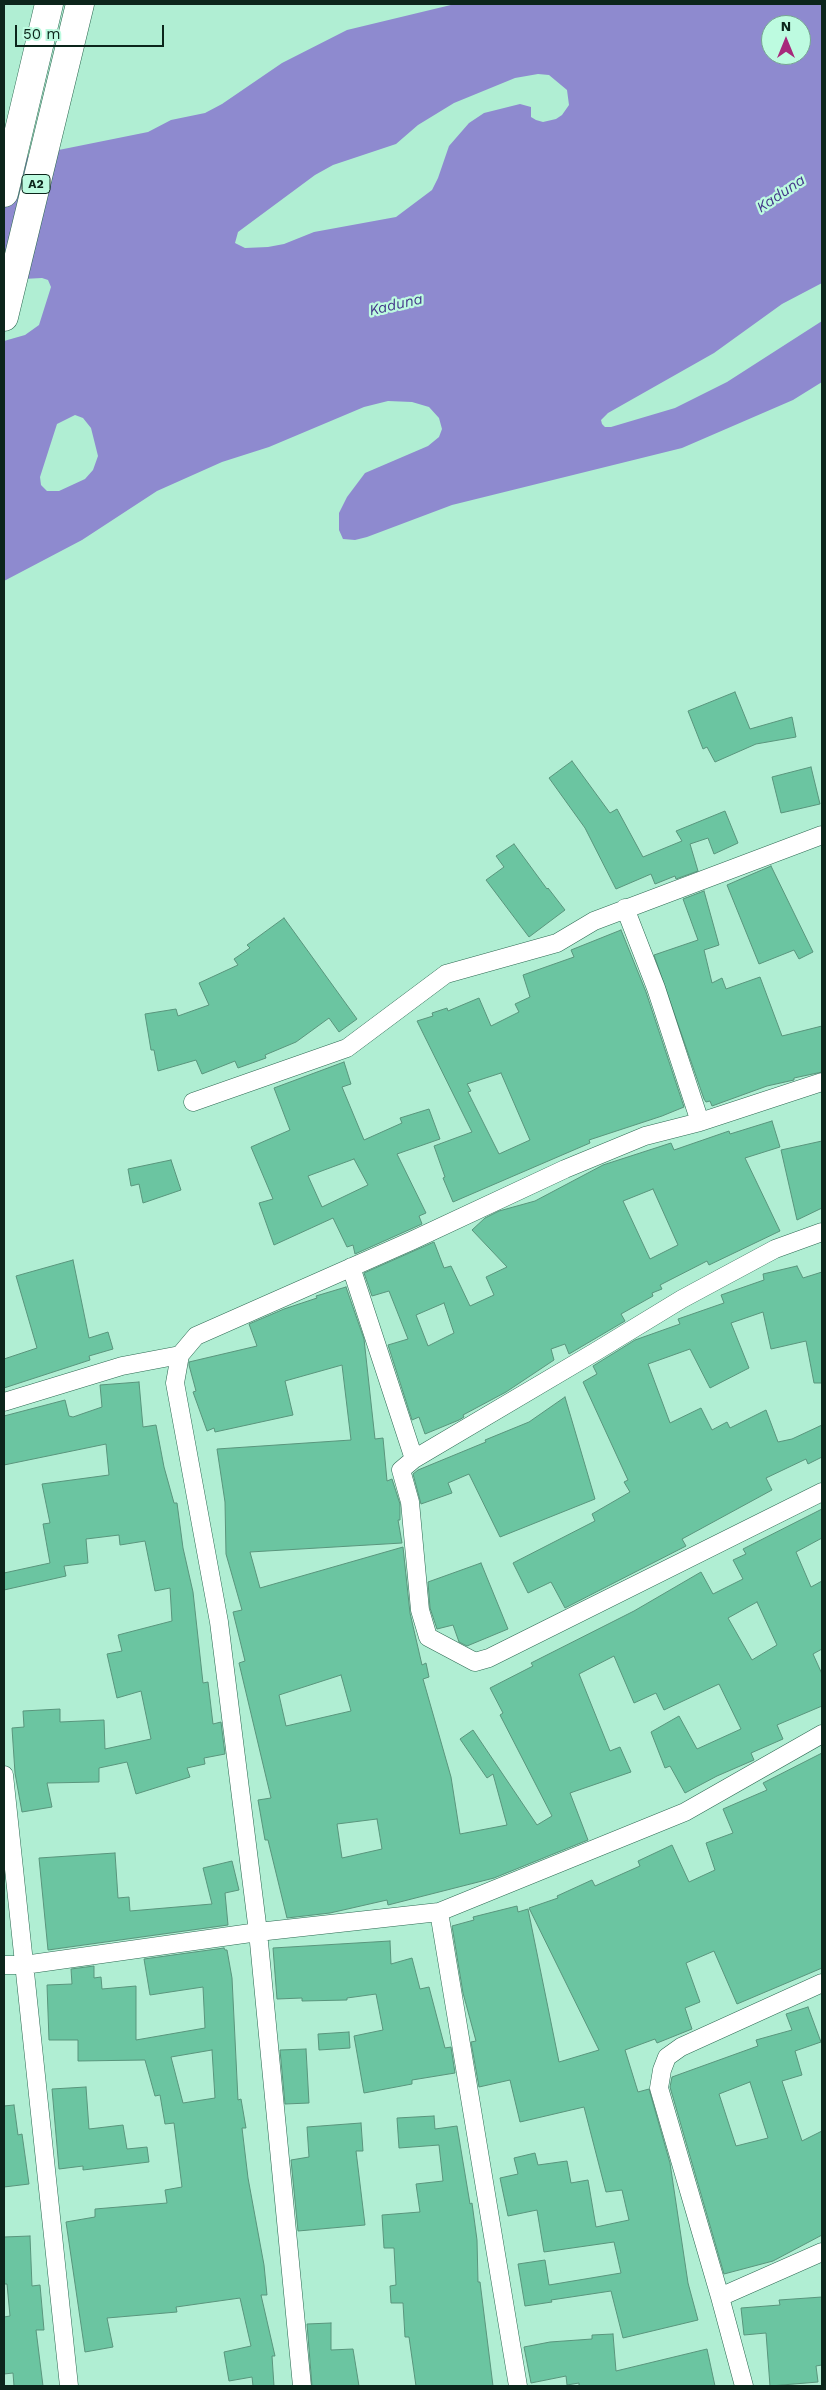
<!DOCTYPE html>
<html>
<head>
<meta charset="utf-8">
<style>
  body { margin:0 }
  #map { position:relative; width:826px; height:2390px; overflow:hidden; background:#b0eed3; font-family:"Work Sans",sans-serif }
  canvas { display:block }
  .frame { position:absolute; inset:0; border:5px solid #0c251b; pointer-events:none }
  .north { position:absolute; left:761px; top:15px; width:50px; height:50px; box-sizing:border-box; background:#bdfbe0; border:1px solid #76a591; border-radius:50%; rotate:0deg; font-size:14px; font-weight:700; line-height:20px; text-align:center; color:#0c251b }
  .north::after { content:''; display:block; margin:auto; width:18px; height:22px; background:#a7297b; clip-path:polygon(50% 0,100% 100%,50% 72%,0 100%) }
  .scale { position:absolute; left:15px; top:25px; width:149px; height:22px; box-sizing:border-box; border:2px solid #0c251b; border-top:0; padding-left:6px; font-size:15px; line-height:18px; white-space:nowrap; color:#0c251b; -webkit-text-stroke:4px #bdfbe0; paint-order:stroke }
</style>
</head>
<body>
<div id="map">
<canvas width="826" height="2390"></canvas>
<div class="frame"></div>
<div class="north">N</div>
<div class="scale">50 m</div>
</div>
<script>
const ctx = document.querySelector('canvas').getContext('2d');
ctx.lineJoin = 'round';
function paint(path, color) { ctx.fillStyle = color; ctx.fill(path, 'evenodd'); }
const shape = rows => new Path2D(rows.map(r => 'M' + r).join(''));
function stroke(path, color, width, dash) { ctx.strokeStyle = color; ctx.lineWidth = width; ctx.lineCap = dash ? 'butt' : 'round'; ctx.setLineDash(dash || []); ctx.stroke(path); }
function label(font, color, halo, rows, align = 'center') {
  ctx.font = font + ' "Work Sans",sans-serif'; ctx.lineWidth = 4.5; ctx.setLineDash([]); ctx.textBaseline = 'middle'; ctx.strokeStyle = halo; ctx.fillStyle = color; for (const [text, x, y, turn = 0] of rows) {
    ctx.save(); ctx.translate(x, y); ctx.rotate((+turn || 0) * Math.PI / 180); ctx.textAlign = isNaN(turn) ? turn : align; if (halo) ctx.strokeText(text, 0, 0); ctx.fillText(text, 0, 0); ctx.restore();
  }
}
const water = shape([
  [455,4,822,4,822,283,782,304,714,353,608,413,601,420,602,424,605,427,611,427,675,408,727,382,822,321,822,382,793,400,682,448,452,505,367,537,355,540,343,539,339,530,339,513,347,497,365,473,428,446,439,437,442,429,439,418,429,407,412,402,388,401,364,407,269,447,222,462,157,491,82,540,4,581,4,341,25,335,39,325,51,287,48,280,42,278,4,280,4,161,148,132,171,120,205,113,222,104,282,63,347,30],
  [771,25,801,25,801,55,771,55],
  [538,74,549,75,567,90,569,105,562,115,556,119,543,122,536,120,531,117,531,107,520,104,484,113,469,123,449,146,438,178,432,190,396,217,314,232,284,244,268,247,245,248,235,243,238,232,315,175,333,165,396,144,418,125,454,103,515,78],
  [75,415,83,418,91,428,98,456,93,470,85,479,59,491,47,491,41,485,40,477,57,424]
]);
const building = shape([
  [735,692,750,729,792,717,796,737,756,744,715,762,707,747,703,749,688,711,735,692],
  [572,761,610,813,617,809,643,857,682,841,676,831,725,811,738,843,714,854,708,838,690,844,698,871,676,879,675,876,655,884,651,874,616,889,585,828,549,778,572,761],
  [811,767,820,804,781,813,772,777,811,767],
  [514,844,547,889,548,888,565,910,529,937,486,880,504,867,496,856,514,844],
  [771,866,813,952,799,959,794,950,759,964,727,885,771,866],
  [704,891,719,945,704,950,712,983,722,978,726,989,760,977,782,1036,822,1026,822,1072,794,1078,794,1080,767,1086,712,1106,710,1101,706,1102,704,1099,654,955,698,940,683,899,704,891],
  [284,918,357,1019,339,1032,329,1018,296,1042,265,1055,266,1058,238,1068,235,1061,202,1074,196,1060,158,1071,154,1050,151,1050,145,1014,176,1009,178,1016,209,1005,199,983,238,965,234,959,250,948,247,945,284,918],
  [621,930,646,992,684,1107,662,1116,589,1140,590,1143,453,1202,443,1178,445,1177,434,1146,472,1132,417,1021,433,1016,432,1013,447,1008,448,1011,479,998,491,1026,519,1012,515,1004,530,997,523,975,574,957,571,950,621,930],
  [501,1073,530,1140,499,1154,468,1092,471,1091,467,1084,501,1073],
  [344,1062,351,1084,342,1087,364,1140,402,1123,400,1118,429,1109,440,1139,397,1154,426,1213,419,1216,422,1224,355,1254,353,1245,347,1247,333,1218,274,1245,259,1203,273,1199,251,1147,290,1130,274,1088,344,1062],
  [354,1159,368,1185,322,1207,308,1176,354,1159],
  [772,1121,780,1147,745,1158,780,1231,709,1265,707,1261,660,1285,662,1289,652,1293,653,1296,621,1314,625,1321,569,1354,565,1344,551,1349,554,1360,506,1392,463,1415,464,1417,459,1420,425,1434,419,1417,412,1420,388,1345,408,1339,389,1291,372,1296,364,1273,434,1242,444,1268,451,1266,470,1306,494,1295,486,1277,507,1267,472,1230,485,1218,499,1211,535,1201,603,1165,671,1143,674,1150,729,1131,730,1134,772,1121],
  [653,1189,678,1245,650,1259,623,1201,653,1189],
  [444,1303,454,1333,428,1346,416,1315,444,1303],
  [822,1141,822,1208,797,1220,781,1150,822,1141],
  [171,1160,181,1190,143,1203,139,1184,131,1186,128,1169,171,1160],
  [73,1260,89,1338,108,1332,113,1349,89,1356,90,1360,4,1388,4,1359,37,1348,16,1276,73,1260],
  [797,1266,803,1278,822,1272,822,1383,814,1383,806,1341,771,1349,763,1312,731,1323,749,1368,710,1388,690,1349,648,1364,670,1423,701,1408,712,1430,727,1422,730,1428,766,1410,778,1442,792,1439,822,1425,822,1457,808,1464,806,1459,766,1478,772,1490,682,1539,686,1546,565,1608,551,1582,528,1593,513,1563,595,1521,592,1514,630,1492,624,1482,628,1480,583,1382,597,1374,593,1366,635,1340,680,1324,678,1319,724,1303,721,1295,764,1280,763,1274,797,1266],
  [346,1287,364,1339,375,1439,383,1438,387,1481,392,1479,400,1504,400,1520,398,1520,402,1543,250,1552,260,1588,403,1547,410,1613,422,1665,426,1663,429,1677,423,1679,451,1777,460,1834,507,1825,493,1774,487,1778,460,1739,473,1730,537,1825,552,1816,500,1715,503,1713,490,1688,533,1666,531,1663,634,1611,701,1572,713,1594,743,1579,733,1560,746,1554,743,1549,822,1509,822,1538,796,1552,811,1587,822,1581,822,1649,813,1654,822,1674,822,1706,777,1725,783,1739,751,1753,754,1760,717,1776,685,1793,670,1766,665,1768,651,1732,679,1716,697,1749,741,1729,719,1684,664,1710,656,1693,634,1703,614,1656,579,1674,610,1751,620,1747,631,1772,570,1793,588,1840,494,1878,388,1905,387,1900,330,1913,287,1918,268,1840,265,1840,258,1800,271,1798,239,1663,245,1661,233,1612,242,1610,226,1554,225,1502,217,1449,351,1440,342,1365,285,1381,293,1415,215,1432,214,1428,207,1431,193,1392,196,1391,189,1365,189,1362,257,1346,249,1324,284,1309,317,1298,316,1296,346,1287],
  [757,1602,777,1645,752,1660,728,1618,757,1602],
  [341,1675,351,1711,286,1726,279,1695,341,1675],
  [377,1819,382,1849,342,1858,337,1824,377,1819],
  [139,1382,143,1427,156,1425,164,1467,174,1503,177,1503,183,1548,193,1592,203,1683,208,1682,213,1724,221,1722,225,1754,204,1758,205,1764,187,1768,190,1777,136,1794,127,1762,99,1768,99,1782,47,1783,52,1807,22,1812,15,1773,12,1728,24,1727,23,1711,60,1709,60,1722,104,1720,105,1749,151,1739,141,1691,117,1698,107,1654,122,1651,118,1635,172,1621,170,1588,155,1591,145,1541,120,1545,119,1535,86,1539,88,1563,64,1566,66,1576,4,1590,4,1573,50,1563,43,1524,50,1523,42,1484,109,1475,106,1444,4,1465,4,1416,65,1400,69,1416,73,1417,102,1407,100,1385,139,1382],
  [565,1397,595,1499,500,1537,469,1474,448,1483,452,1493,421,1504,413,1474,418,1470,486,1442,485,1440,529,1422,565,1397],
  [481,1563,508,1629,467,1646,459,1642,453,1625,437,1629,430,1608,428,1582,481,1563],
  [822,1753,822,1968,737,2004,714,1951,686,1963,700,2002,685,2008,692,2029,657,2043,655,2039,625,2050,638,2092,649,2089,670,2163,688,2283,698,2320,623,2338,611,2291,551,2300,552,2302,525,2306,518,2264,545,2260,549,2285,621,2273,614,2242,544,2252,537,2210,508,2216,500,2178,518,2174,514,2158,535,2153,538,2165,567,2161,571,2183,588,2180,596,2227,629,2220,622,2190,606,2192,584,2107,520,2122,510,2080,479,2087,471,2042,476,2041,463,1993,452,1926,474,1920,473,1917,517,1906,518,1912,528,1909,559,2062,599,2050,529,1908,558,1898,557,1896,592,1880,595,1886,640,1866,638,1861,672,1845,689,1882,715,1870,706,1843,733,1833,723,1809,767,1790,763,1783,822,1753],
  [115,1853,118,1898,129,1897,130,1911,212,1904,203,1868,232,1861,239,1890,225,1893,228,1925,48,1950,39,1858,115,1853],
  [390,1941,391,1964,412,1958,420,1989,429,1987,445,2048,451,2047,455,2073,412,2080,412,2084,364,2093,354,2036,383,2030,376,1994,347,1998,347,2000,302,2001,302,1998,277,1999,273,1948,390,1941],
  [224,1948,225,1950,227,1950,232,1978,238,2100,241,2099,246,2128,242,2128,248,2178,264,2265,267,2295,261,2295,275,2356,272,2356,274,2386,253,2386,252,2377,229,2381,224,2352,251,2346,240,2298,176,2307,177,2312,107,2318,113,2347,85,2352,66,2222,95,2217,95,2209,167,2203,165,2190,182,2187,174,2123,165,2124,160,2095,155,2096,145,2060,78,2061,78,2040,49,2040,47,1985,72,1984,71,1969,94,1966,94,1978,101,1977,102,1989,136,1986,136,2040,205,2028,203,1987,150,1995,144,1959,224,1948],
  [212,2050,215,2098,183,2103,171,2057,212,2050],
  [808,2007,821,2042,795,2051,802,2075,782,2081,802,2141,822,2131,822,2235,773,2261,724,2274,670,2087,672,2077,758,2046,756,2040,792,2030,786,2014,808,2007],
  [750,2082,768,2138,736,2146,719,2094,750,2082],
  [349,2032,350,2048,319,2050,318,2034,349,2032],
  [306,2049,309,2103,285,2104,280,2050,306,2049],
  [86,2087,89,2129,123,2125,127,2149,147,2147,149,2162,83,2170,83,2166,59,2169,52,2089,86,2087],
  [14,2105,18,2135,22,2134,29,2184,4,2187,4,2106,14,2105],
  [434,2116,435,2129,457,2126,470,2204,472,2203,477,2240,478,2282,480,2282,493,2386,416,2386,409,2337,405,2337,403,2303,391,2303,390,2286,396,2285,394,2248,384,2248,382,2215,420,2212,416,2184,443,2181,439,2145,399,2148,397,2118,434,2116],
  [361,2123,363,2151,356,2151,365,2225,298,2231,291,2160,309,2157,307,2127,361,2123],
  [30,2236,32,2286,40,2285,44,2330,36,2330,43,2386,14,2386,13,2373,4,2374,4,2317,10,2316,7,2284,4,2284,4,2237,30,2236],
  [822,2297,822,2365,816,2366,818,2382,770,2386,766,2333,744,2335,741,2308,780,2305,779,2300,822,2297],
  [331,2323,331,2350,353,2349,359,2386,312,2386,307,2324,331,2323],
  [613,2334,616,2371,707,2349,715,2386,579,2386,579,2383,567,2385,566,2376,531,2383,524,2347,550,2342,592,2339,592,2335,613,2334]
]);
const minor = shape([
  [625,908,656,988,700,1122],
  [193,1102,347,1048,446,974,557,943,594,921,822,835],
  [822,1232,775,1249,682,1299,595,1352,414,1459,401,1470,410,1502,420,1610,428,1637,475,1662,489,1658,822,1492],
  [351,1267,414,1459],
  [4,1402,122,1366,180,1355],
  [4,1775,69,2386],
  [439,1912,518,2386],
  [4,1965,24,1965,258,1932,439,1912,685,1812,822,1734],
  [720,2297,822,2252],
  [302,2386,258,1932,219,1622,175,1383,180,1355,196,1336,411,1241,565,1169,645,1136,700,1122,822,1082],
  [744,2386,720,2297,659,2088,662,2070,667,2057,681,2047,822,1983]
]);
const trunk = shape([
  [4,193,49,4],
  [4,317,80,4]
]);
const shields = [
  [36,184,28]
];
const shieldNames = [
  ["A2",36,184]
];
const waterNames = [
  ["Kaduna",781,194,-34],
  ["Kaduna",396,305,-13]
];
paint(water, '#8e8acf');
paint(building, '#6bc5a1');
stroke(building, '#59957c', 1);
stroke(minor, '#2d6952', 19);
stroke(trunk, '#2d6952', 29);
stroke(minor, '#fff', 18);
stroke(trunk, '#fff', 28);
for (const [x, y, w] of shields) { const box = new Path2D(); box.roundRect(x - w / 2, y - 9.5, w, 19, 4); ctx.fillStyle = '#bdfbe0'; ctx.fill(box); stroke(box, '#0c251b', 1); }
label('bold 12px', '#0c251b', null, shieldNames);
label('italic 15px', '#443789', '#bdfbe0', waterNames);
</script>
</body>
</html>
